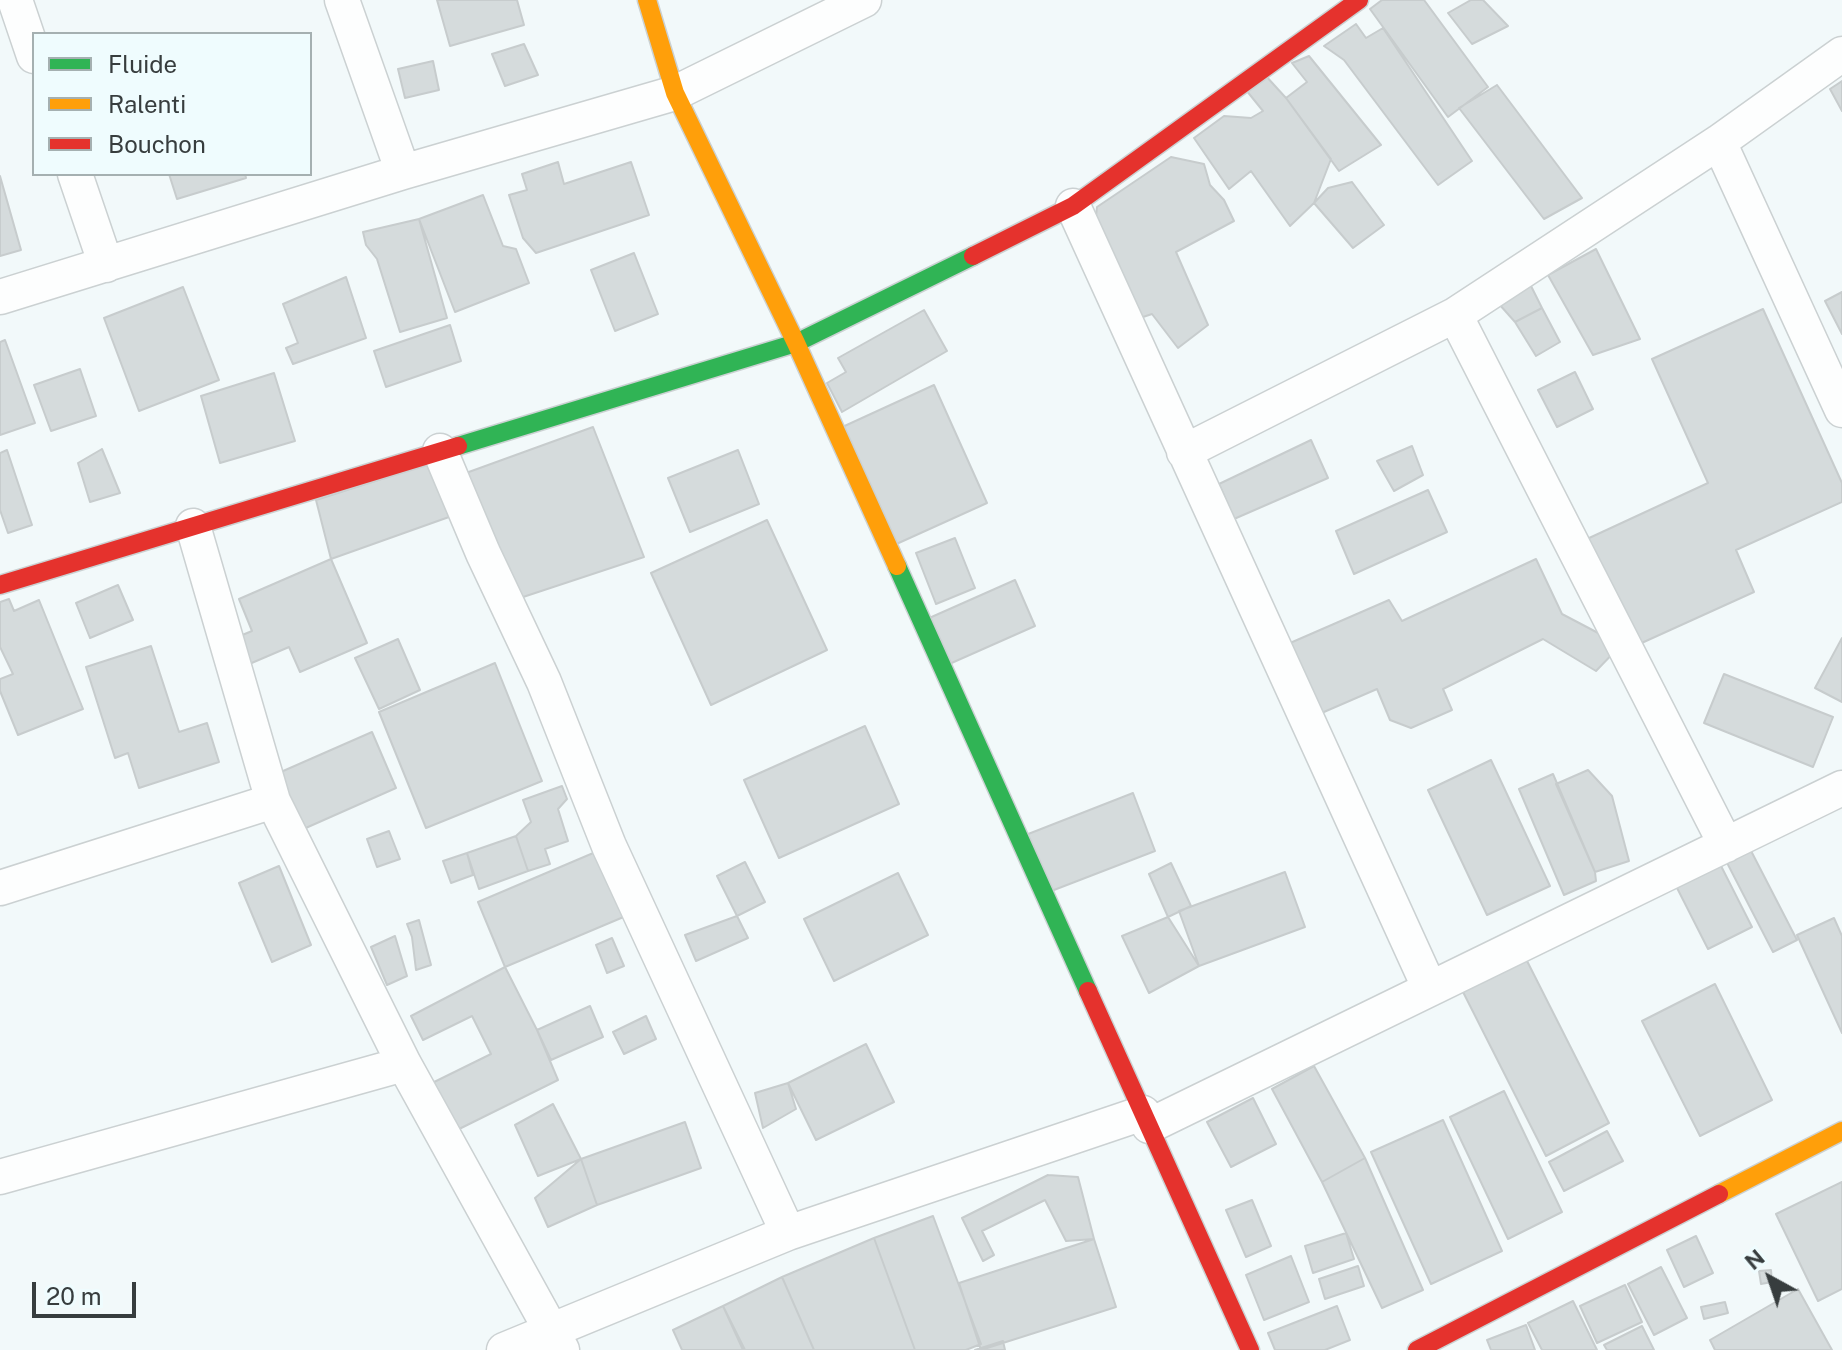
<!DOCTYPE html>
<html>
<head>
<meta charset="utf-8">
<style>
  body { margin:0 }
  #map { position:relative; width:1842px; height:1350px; overflow:hidden; background:#f2f9fa; font-family:"Public Sans",sans-serif }
  canvas { display:block }
  .legend { position:absolute; left:32px; top:32px; width:280px; height:144px; box-sizing:border-box; background:#effcfe; border:2px solid #a5b0b1; margin:0; padding:10px 14px; list-style:none; font-size:24px; color:#373d3e }
  .legend li { display:flex; align-items:center; gap:16px; height:40px }
  .legend b { width:40px; border:2px solid #a5b0b1 }
  .north { position:absolute; left:1730px; top:1238px; width:80px; height:80px; -webkit-text-stroke:6px #effcfe; paint-order:stroke; rotate:320deg; font-size:22px; font-weight:700; line-height:32px; text-align:center; color:#373d3e }
  .north::after { content:''; display:block; margin:auto; width:28px; height:36px; background:#373d3e; clip-path:polygon(50% 0,100% 100%,50% 72%,0 100%) }
  .scale { position:absolute; left:32px; top:1282px; width:104px; height:36px; box-sizing:border-box; border:4px solid #373d3e; border-top:0; padding-left:10px; font-size:24px; line-height:28px; white-space:nowrap; color:#373d3e; -webkit-text-stroke:6px #effcfe; paint-order:stroke }
</style>
</head>
<body>
<div id="map">
<canvas width="1842" height="1350"></canvas>
<ul class="legend">
<li><b style="height:10px;background:#30b455"></b>Fluide</li>
<li><b style="height:10px;background:#ff9f0a"></b>Ralenti</li>
<li><b style="height:10px;background:#e5322d"></b>Bouchon</li>
</ul>
<div class="north">N</div>
<div class="scale">20 m</div>
</div>
<script>
const ctx = document.querySelector('canvas').getContext('2d');
ctx.lineJoin = 'round';
function paint(path, color) { ctx.fillStyle = color; ctx.fill(path, 'evenodd'); }
const shape = rows => new Path2D(rows.map(r => 'M' + r).join(''));
function stroke(path, color, width, dash) { ctx.strokeStyle = color; ctx.lineWidth = width; ctx.lineCap = dash ? 'butt' : 'round'; ctx.setLineDash(dash || []); ctx.stroke(path); }
const building = shape([
  [437,0,517,0,524,25,450,46,437,0],
  [1382,0,1424,0,1488,87,1448,117,1370,9,1382,0],
  [1471,0,1483,0,1508,26,1472,44,1448,13,1471,0],
  [1356,24,1366,38,1383,28,1472,161,1438,185,1344,60,1324,46,1356,24],
  [524,44,538,75,505,86,492,54,524,44],
  [1309,56,1381,145,1339,171,1286,98,1307,82,1292,63,1309,56],
  [433,61,439,90,405,98,398,69,433,61],
  [1265,75,1286,98,1331,159,1314,203,1290,226,1251,171,1229,189,1194,138,1224,116,1251,118,1263,111,1242,85,1265,75],
  [1842,81,1842,111,1830,89,1842,81],
  [1497,85,1582,198,1544,219,1459,108,1497,85],
  [1171,157,1204,164,1210,185,1224,200,1234,221,1176,252,1208,325,1178,348,1152,314,1137,319,1094,235,1097,207,1171,157],
  [558,162,564,184,631,162,649,215,536,253,523,238,509,195,527,190,522,174,558,162],
  [169,174,245,174,246,178,177,199,169,174],
  [0,176,21,250,0,256,0,176],
  [1352,182,1384,225,1353,248,1314,203,1328,188,1352,182],
  [483,195,503,246,516,249,529,283,455,312,419,219,483,195],
  [419,219,447,318,400,332,377,259,366,245,363,232,419,219],
  [1596,249,1640,339,1593,355,1548,275,1596,249],
  [634,253,658,314,615,331,591,270,634,253],
  [346,277,366,338,293,364,286,348,298,343,283,304,346,277],
  [1528,280,1542,308,1515,322,1499,304,1528,280],
  [183,287,219,380,139,411,104,318,183,287],
  [1842,292,1842,334,1825,301,1842,292],
  [1542,308,1560,342,1536,356,1515,322,1542,308],
  [1763,309,1842,483,1842,502,1736,550,1754,592,1635,646,1587,539,1708,483,1652,359,1763,309],
  [924,310,947,351,842,412,827,383,846,372,838,358,924,310],
  [450,325,461,361,386,387,374,351,450,325],
  [5,340,35,423,0,435,0,342,5,340],
  [80,369,96,416,51,431,34,385,80,369],
  [1575,372,1593,409,1557,427,1538,390,1575,372],
  [274,373,295,441,220,463,201,396,274,373],
  [934,385,987,503,892,546,838,429,934,385],
  [593,427,644,557,511,601,466,473,593,427],
  [1311,440,1328,478,1234,519,1219,484,1311,440],
  [1412,446,1423,475,1394,491,1377,461,1412,446],
  [102,449,120,493,90,502,78,463,102,449],
  [7,450,32,525,8,533,0,510,0,453,7,450],
  [738,450,759,504,690,532,668,478,738,450],
  [431,463,449,517,331,559,316,500,431,463],
  [1428,490,1447,532,1354,574,1336,531,1428,490],
  [767,520,827,650,711,705,651,573,767,520],
  [955,538,975,588,936,604,916,553,955,538],
  [331,559,367,643,300,672,289,647,247,665,235,638,252,631,239,599,331,559],
  [1536,559,1562,614,1621,645,1596,671,1543,639,1443,689,1452,710,1411,728,1390,720,1377,689,1317,715,1274,650,1389,600,1402,621,1536,559],
  [1015,580,1035,626,938,669,918,623,1015,580],
  [118,585,133,620,90,638,76,603,118,585],
  [9,599,14,611,39,600,83,709,18,735,0,691,0,679,13,674,0,647,0,602,9,599],
  [1842,638,1842,702,1815,688,1842,638],
  [398,639,420,690,379,709,355,658,398,639],
  [151,646,179,732,207,723,219,762,139,788,128,753,115,758,86,667,151,646],
  [495,663,542,781,426,828,379,712,495,663],
  [1724,674,1833,717,1813,767,1704,723,1724,674],
  [865,726,899,804,779,858,744,780,865,726],
  [372,732,396,788,299,831,274,775,372,732],
  [1491,760,1550,886,1487,915,1428,790,1491,760],
  [1588,770,1612,796,1629,861,1595,872,1556,784,1588,770],
  [1553,774,1595,872,1596,881,1564,895,1519,789,1553,774],
  [562,786,567,799,558,809,568,841,545,849,550,864,528,871,516,836,531,822,523,800,562,786],
  [1133,793,1155,851,1041,895,1018,838,1133,793],
  [389,831,400,859,377,867,367,839,389,831],
  [516,836,528,871,479,889,467,853,516,836],
  [1748,845,1797,940,1773,952,1723,855,1748,845],
  [605,848,633,913,505,967,478,902,605,848],
  [467,853,473,875,451,883,443,861,467,853],
  [1718,860,1752,927,1708,949,1674,882,1718,860],
  [745,862,765,902,737,916,717,876,745,862],
  [1171,863,1191,906,1168,917,1149,874,1171,863],
  [279,866,311,945,272,962,239,883,279,866],
  [1285,872,1305,927,1199,966,1179,911,1285,872],
  [898,873,928,935,834,981,804,919,898,873],
  [737,916,748,938,696,961,685,935,737,916],
  [1168,917,1199,966,1149,993,1122,936,1168,917],
  [1834,918,1842,936,1842,1033,1797,935,1834,918],
  [419,920,431,965,416,970,412,937,407,924,419,920],
  [395,936,407,976,387,985,371,947,395,936],
  [612,938,624,966,607,973,596,945,612,938],
  [1523,953,1609,1123,1546,1156,1460,986,1523,953],
  [505,967,537,1030,558,1080,447,1135,424,1087,491,1054,472,1016,423,1040,411,1016,505,967],
  [1715,984,1772,1100,1700,1136,1642,1021,1715,984],
  [590,1006,603,1037,551,1060,537,1030,590,1006],
  [646,1016,656,1039,624,1054,613,1032,646,1016],
  [866,1044,894,1102,816,1140,788,1083,866,1044],
  [1314,1066,1365,1158,1322,1182,1272,1089,1314,1066],
  [788,1083,796,1109,763,1128,755,1093,788,1083],
  [1504,1091,1562,1212,1508,1239,1450,1117,1504,1091],
  [1253,1098,1276,1144,1231,1167,1207,1122,1253,1098],
  [553,1104,581,1159,538,1176,515,1125,553,1104],
  [1443,1120,1502,1251,1431,1284,1371,1152,1443,1120],
  [685,1122,701,1168,597,1205,581,1159,685,1122],
  [1607,1131,1623,1161,1564,1191,1549,1162,1607,1131],
  [1365,1158,1423,1290,1382,1308,1322,1182,1365,1158],
  [581,1159,597,1205,548,1227,535,1198,581,1159],
  [1048,1175,1078,1177,1094,1239,1066,1241,1045,1200,982,1231,994,1255,983,1261,962,1218,1048,1175],
  [1842,1182,1842,1289,1818,1301,1776,1214,1842,1182],
  [1252,1200,1271,1246,1246,1257,1226,1210,1252,1200],
  [933,1216,981,1344,966,1350,915,1350,874,1238,933,1216],
  [1346,1233,1354,1259,1313,1273,1305,1246,1346,1233],
  [1696,1236,1713,1273,1684,1287,1667,1250,1696,1236],
  [874,1238,915,1350,814,1350,782,1277,874,1238],
  [1094,1239,1116,1307,981,1350,959,1283,1094,1239],
  [1291,1256,1309,1302,1264,1320,1246,1275,1291,1256],
  [1358,1266,1364,1286,1325,1299,1319,1279,1358,1266],
  [1661,1267,1687,1318,1654,1335,1628,1284,1661,1267],
  [1771,1270,1772,1282,1761,1284,1759,1271,1771,1270],
  [782,1277,814,1350,743,1350,723,1306,782,1277],
  [1625,1285,1642,1322,1597,1343,1580,1306,1625,1285],
  [1798,1289,1832,1350,1715,1350,1710,1340,1798,1289],
  [1573,1301,1597,1350,1542,1350,1528,1323,1573,1301],
  [1725,1302,1728,1313,1704,1319,1701,1307,1725,1302],
  [723,1306,745,1350,682,1350,673,1330,723,1306],
  [1337,1306,1350,1340,1325,1350,1275,1350,1268,1333,1337,1306],
  [1526,1325,1535,1350,1491,1350,1487,1340,1526,1325],
  [1642,1326,1654,1350,1607,1350,1604,1345,1642,1326],
  [1003,1341,1005,1350,975,1350,1003,1341]
]);
const street = shape([
  [15,0,34,56],
  [342,0,403,172],
  [1719,142,1842,410],
  [75,174,106,265],
  [1073,206,1430,989],
  [0,297,403,172,675,93,864,0],
  [1455,315,1726,845],
  [440,451,483,553,544,682,609,846,788,1233],
  [1184,452,1455,315,1719,142,1842,54],
  [193,526,273,801,404,1064,562,1350],
  [0,888,273,801],
  [1149,1126,1842,788],
  [0,1177,404,1064],
  [504,1350,788,1233,1143,1113]
]);
const fast = shape([
  [458,446,796,343,973,256],
  [897,566,1088,991]
]);
const slow = shape([
  [647,0,675,93,796,343,897,566],
  [1719,1194,1842,1131]
]);
const jam = shape([
  [973,256,1073,206,1359,0],
  [0,585,458,446],
  [1088,991,1250,1350],
  [1417,1350,1719,1194]
]);
paint(building, '#d5dbdc');
stroke(building, '#c7cccd', 2);
stroke(street, '#cbd1d2', 37);
stroke(fast, '#cbd1d2', 21);
stroke(slow, '#cbd1d2', 21);
stroke(jam, '#cbd1d2', 21);
stroke(street, '#fdfefe', 34);
stroke(fast, '#30b455', 18);
stroke(slow, '#ff9f0a', 18);
stroke(jam, '#e5322d', 18);
</script>
</body>
</html>
